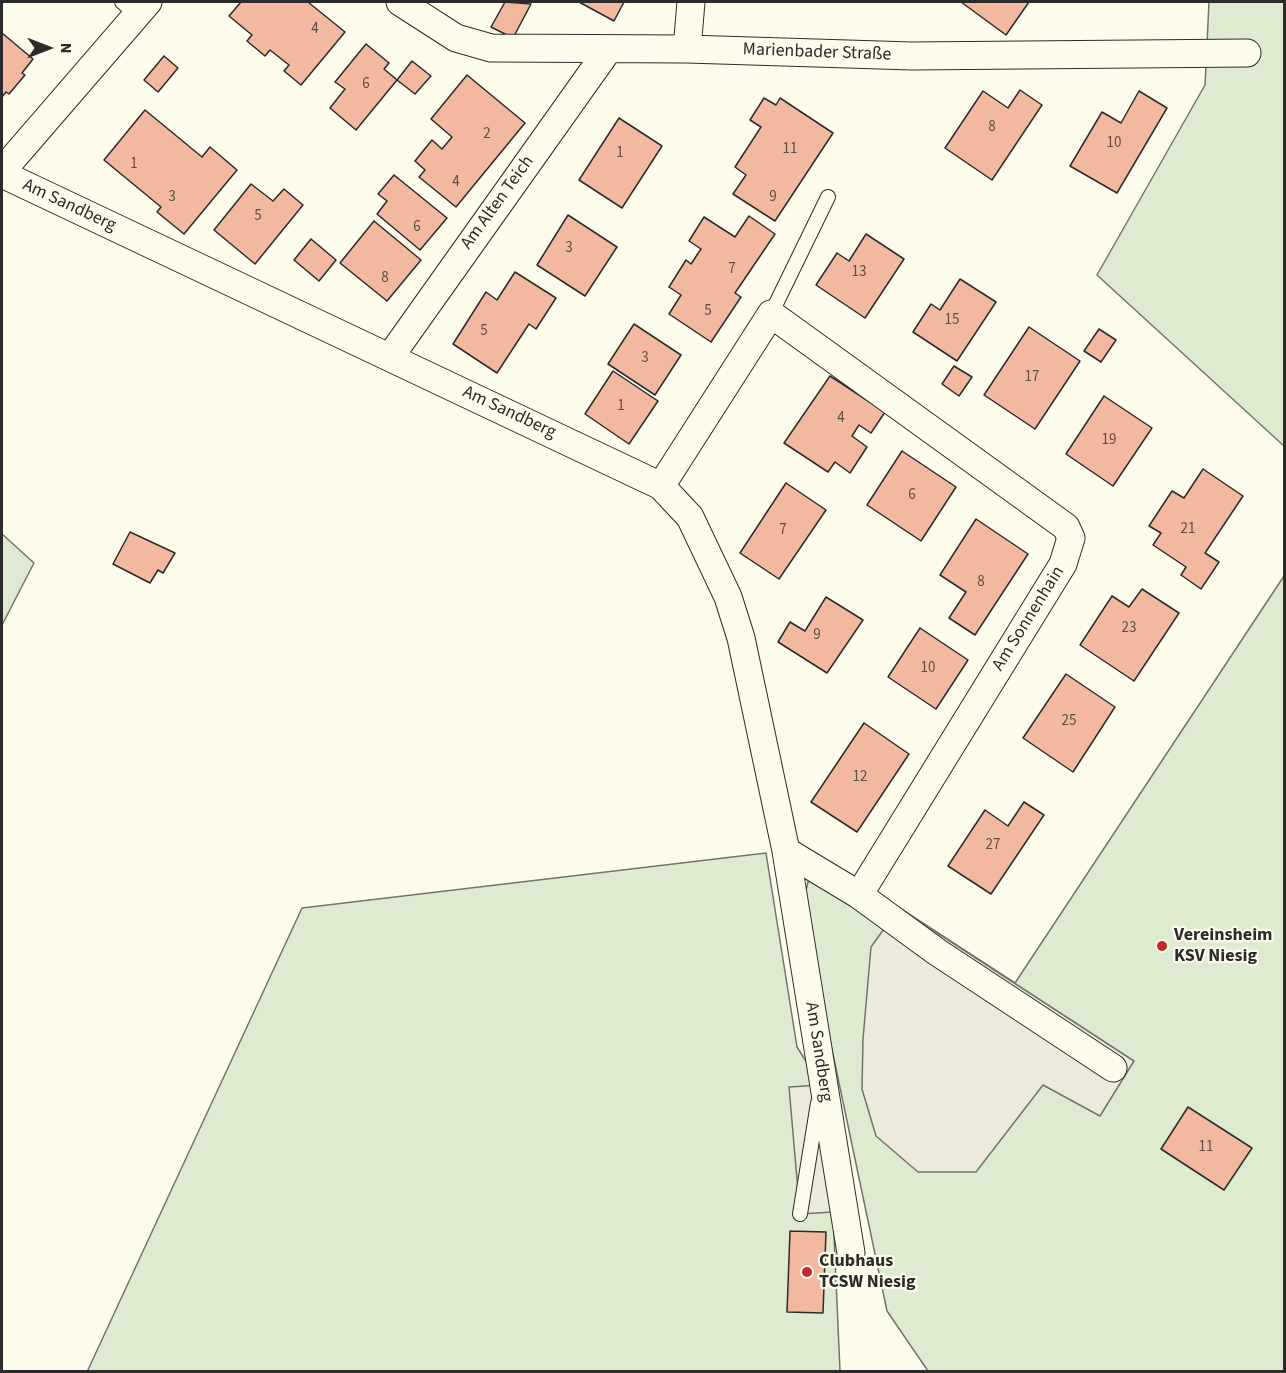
<!DOCTYPE html>
<html>
<head>
<meta charset="utf-8">
<style>
  body { margin:0 }
  #map { position:relative; width:1286px; height:1373px; overflow:hidden; background:#fdfbea; font-family:"Source Sans 3",sans-serif }
  canvas { display:block }
  .frame { position:absolute; inset:0; border:3px solid #2b2b2b; pointer-events:none }
  .north { position:absolute; left:18px; top:18px; width:60px; height:60px; -webkit-text-stroke:4px #fdfbea; paint-order:stroke; rotate:90deg; font-size:16px; font-weight:700; line-height:24px; text-align:center; color:#2b2b2b }
  .north::after { content:''; display:block; margin:auto; width:21px; height:27px; background:#2b2b2b; clip-path:polygon(50% 0,100% 100%,50% 72%,0 100%) }
</style>
</head>
<body>
<div id="map">
<canvas width="1286" height="1373"></canvas>
<div class="frame"></div>
<div class="north">N</div>
</div>
<script>
const ctx = document.querySelector('canvas').getContext('2d');
ctx.lineJoin = 'round';
function paint(path, color) { ctx.fillStyle = color; ctx.fill(path, 'evenodd'); }
const shape = rows => new Path2D(rows.map(r => 'M' + r).join(''));
function stroke(path, color, width, dash) { ctx.strokeStyle = color; ctx.lineWidth = width; ctx.lineCap = dash ? 'butt' : 'round'; ctx.setLineDash(dash || []); ctx.stroke(path); }
function label(font, color, halo, rows, align = 'center') {
  ctx.font = font + ' "Source Sans 3",sans-serif'; ctx.lineWidth = 4.5; ctx.setLineDash([]); ctx.textBaseline = 'middle'; ctx.strokeStyle = halo; ctx.fillStyle = color; for (const [text, x, y, turn = 0] of rows) {
    ctx.save(); ctx.translate(x, y); ctx.rotate((+turn || 0) * Math.PI / 180); ctx.textAlign = isNaN(turn) ? turn : align; if (halo) ctx.strokeText(text, 0, 0); ctx.fillText(text, 0, 0); ctx.restore();
  }
}
const green = shape([
  [1209,2,1284,2,1284,446,1097,275,1205,85,1209,2],
  [2,534,34,563,2,625,2,534],
  [1284,576,1284,1371,928,1371,887,1311,802,907,815,853,1015,983,1284,576],
  [766,853,797,1047,821,1085,833,1212,840,1371,87,1372,302,908,766,853]
]);
const parking = shape([
  [899,908,1134,1061,1100,1116,1043,1085,976,1172,918,1172,876,1136,862,1089,863,1039,871,947,899,908],
  [821,1085,833,1212,800,1214,789,1087,821,1085]
]);
const building = shape([
  [241,2,308,2,345,32,301,85,284,71,289,65,270,50,265,56,247,41,252,35,229,16,241,2],
  [505,2,531,4,513,38,491,27,505,2],
  [579,2,624,2,614,21,579,2],
  [961,2,1029,2,1006,35,961,2],
  [2,33,33,59,22,73,25,75,9,94,6,92,2,97,2,33],
  [366,44,389,63,384,69,397,80,356,130,330,108,345,89,335,82,366,44],
  [164,56,178,68,158,92,144,80,164,56],
  [412,61,431,76,415,94,397,80,412,61],
  [467,75,525,123,456,207,419,177,425,170,415,161,432,140,442,149,452,137,431,119,467,75],
  [1020,90,1042,105,992,180,945,148,983,91,1008,108,1020,90],
  [1139,91,1167,108,1117,193,1070,166,1102,112,1121,123,1139,91],
  [764,98,776,105,780,98,833,133,775,221,733,194,746,175,735,167,761,127,750,120,764,98],
  [145,110,202,157,210,147,237,170,184,234,157,212,161,207,104,160,145,110],
  [619,118,662,146,622,208,579,180,619,118],
  [394,175,447,218,420,250,377,214,387,201,378,194,394,175],
  [251,184,273,201,284,189,303,205,255,264,214,230,251,184],
  [568,215,617,247,585,296,537,265,568,215],
  [749,216,775,234,735,293,741,297,711,342,669,314,681,295,669,287,686,260,691,264,701,249,689,241,704,217,735,237,749,216],
  [374,221,421,260,387,301,340,263,374,221],
  [866,234,904,259,865,318,816,285,837,253,849,261,866,234],
  [311,239,336,260,319,281,294,260,311,239],
  [515,272,556,298,536,329,529,324,497,373,453,344,486,292,497,300,515,272],
  [960,279,996,302,957,361,913,332,931,304,940,310,960,279],
  [634,324,681,355,655,395,608,364,634,324],
  [1029,327,1080,361,1035,429,984,395,1029,327],
  [1099,329,1116,340,1101,362,1084,351,1099,329],
  [954,366,972,377,959,396,942,384,954,366],
  [613,371,658,401,629,444,585,414,613,371],
  [830,376,885,412,871,433,859,425,852,436,867,447,850,473,835,462,828,472,784,443,830,376],
  [1104,396,1152,428,1113,486,1066,454,1104,396],
  [902,451,956,487,921,541,867,505,902,451],
  [1203,469,1243,496,1205,553,1219,562,1201,589,1181,575,1186,567,1153,545,1161,533,1149,526,1172,491,1184,498,1203,469],
  [786,483,826,510,779,579,740,553,786,483],
  [976,519,1028,554,975,635,949,618,966,592,940,575,976,519],
  [130,532,175,553,163,573,158,570,150,583,113,564,130,532],
  [1142,589,1179,613,1134,681,1080,645,1112,596,1129,607,1142,589],
  [826,597,863,620,827,673,778,642,790,622,805,631,826,597],
  [920,628,968,660,936,709,888,677,920,628],
  [1066,674,1115,707,1073,772,1023,738,1066,674],
  [864,723,909,754,857,832,811,802,864,723],
  [1024,802,1044,815,991,894,948,866,985,810,1008,826,1024,802],
  [1188,1107,1252,1148,1224,1190,1161,1149,1188,1107],
  [790,1231,826,1232,823,1313,787,1312,790,1231]
]);
const lane = shape([
  [122,2,136,14],
  [771,314,828,197],
  [800,1214,818,1103]
]);
const street = shape([
  [400,2,456,38,491,48,687,49,912,56,1247,53],
  [687,49,691,2],
  [2,171,148,2],
  [2,174,661,486,690,517,728,597,741,638,786,851,851,1253],
  [390,357,608,50],
  [661,486,771,314,1066,527,1071,538,1063,564,859,895],
  [786,851,859,895,937,952,1113,1068]
]);
const markers = [
  [1162,946,6,"#c62828"],
  [807,1272,6,"#c62828"]
];
const numberNames = [
  ["4",315,30],
  ["6",366,85],
  ["8",992,128],
  ["2",487,135],
  ["10",1114,144],
  ["11",790,150],
  ["1",620,154],
  ["1",134,165],
  ["4",456,183],
  ["3",172,198],
  ["9",773,198],
  ["5",258,217],
  ["6",417,228],
  ["3",569,249],
  ["7",732,270],
  ["13",859,273],
  ["8",385,279],
  ["5",708,312],
  ["15",952,321],
  ["5",484,332],
  ["3",645,359],
  ["17",1032,378],
  ["1",621,407],
  ["4",841,419],
  ["19",1109,441],
  ["6",912,496],
  ["21",1188,530],
  ["7",783,531],
  ["8",981,583],
  ["23",1129,629],
  ["9",817,636],
  ["10",928,669],
  ["25",1069,722],
  ["12",860,778],
  ["27",993,846],
  ["11",1206,1148]
];
const streetNames = [
  ["Marienbader Straße",817,53,2],
  ["Am Alten Teich",498,203,-54],
  ["Am Sandberg",69,206,25],
  ["Am Sandberg",509,413,25],
  ["Am Sonnenhain",1029,619,-58],
  ["Am Sandberg",818,1052,81]
];
const poiNames = [
  ["Vereinsheim",1174,936],
  ["KSV Niesig",1174,957],
  ["Clubhaus",819,1262],
  ["TCSW Niesig",819,1283]
];
paint(green, '#deebd1');
stroke(green, '#74746e', 1.5);
paint(parking, '#eceadb');
stroke(parking, '#74746e', 1.5);
paint(building, '#f2b8a0');
stroke(building, '#2b2b2b', 1.5);
stroke(lane, '#2b2b2b', 16);
stroke(street, '#2b2b2b', 29);
stroke(lane, '#fdfbea', 14);
stroke(street, '#fdfbea', 27);
for (const [x, y, r, color] of markers) { const dot = new Path2D(); dot.arc(x, y, r, 0, 2 * Math.PI); ctx.fillStyle = color; ctx.fill(dot); stroke(dot, '#fdfbea', 2); }
label('15px', '#5d4e48', null, numberNames);
label('18px', '#2b2b2b', '#fdfbea', streetNames);
label('bold 18px', '#2b2b2b', '#fdfbea', poiNames, 'left');
</script>
</body>
</html>
